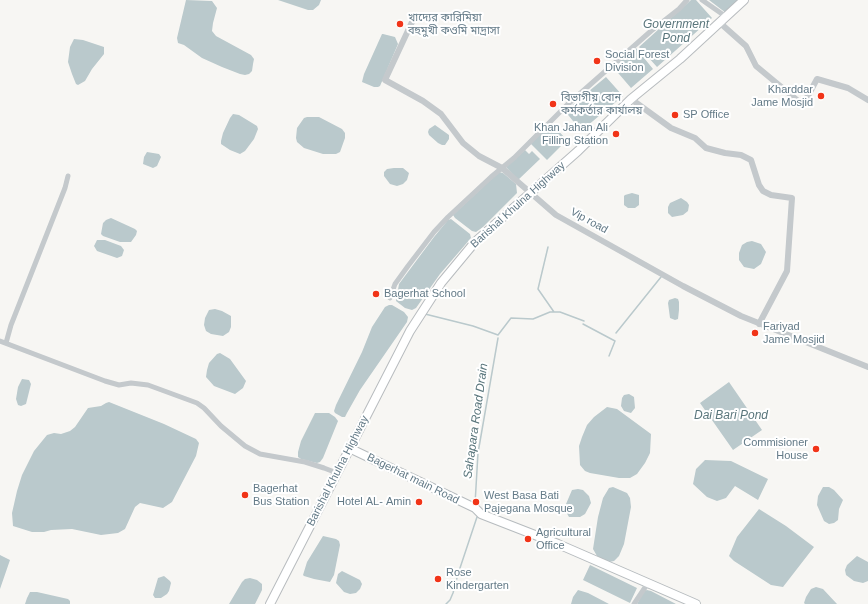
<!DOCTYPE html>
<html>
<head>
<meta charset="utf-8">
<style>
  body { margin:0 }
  canvas { display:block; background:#f7f6f3 }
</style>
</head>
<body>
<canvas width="868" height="604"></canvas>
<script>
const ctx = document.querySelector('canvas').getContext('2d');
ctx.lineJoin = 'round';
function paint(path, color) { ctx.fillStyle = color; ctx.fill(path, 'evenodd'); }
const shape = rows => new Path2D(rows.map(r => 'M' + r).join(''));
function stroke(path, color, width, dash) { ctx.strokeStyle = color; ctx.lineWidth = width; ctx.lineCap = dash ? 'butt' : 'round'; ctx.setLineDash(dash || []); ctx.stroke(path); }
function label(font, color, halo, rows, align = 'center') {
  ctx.font = font + ' Arial,"Noto Sans Bengali",sans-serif'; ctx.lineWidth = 4; ctx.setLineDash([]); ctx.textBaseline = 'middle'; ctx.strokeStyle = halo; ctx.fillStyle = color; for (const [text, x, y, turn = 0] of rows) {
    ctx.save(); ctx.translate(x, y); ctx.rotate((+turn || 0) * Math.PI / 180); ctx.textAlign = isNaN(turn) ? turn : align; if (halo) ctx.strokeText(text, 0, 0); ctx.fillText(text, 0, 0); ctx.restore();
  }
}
const water = shape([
  [186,0,212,1,217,8,213,23,212,31,216,36,251,55,254,59,253,64,252,71,249,74,245,75,240,74,222,67,202,58,184,45,178,43,177,38],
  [278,0,321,0,319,5,313,10,308,10],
  [691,0,696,0,712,18,657,67,639,47],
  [709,0,739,0,726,13],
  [382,34,383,34,395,37,398,44,380,86,378,87,374,87,362,82,364,74],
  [74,39,83,40,104,47,104,54,92,69,85,81,78,85,76,84,72,74,68,62,70,47],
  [636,48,653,69,631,88,613,67],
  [606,77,623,96,581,131,565,111],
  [233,114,239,115,257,126,258,129,254,139,245,151,240,154,230,150,221,144,221,141,223,133,230,118],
  [307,117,319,117,342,129,345,133,345,138,340,152,336,154,323,154,304,148,297,142,296,138,297,128,304,118],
  [549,121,567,140,547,160,528,141],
  [435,125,449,135,449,139,445,145,442,145,438,143,429,135,428,132,429,129],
  [525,150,529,154,532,151,540,159,518,180,506,167],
  [147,152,159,154,161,157,157,166,153,168,143,164,144,157],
  [394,168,403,168,409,173,407,180,403,184,397,186,390,184,384,176,384,172,387,169],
  [499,172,503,173,516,184,517,193,483,227,476,232,472,231,455,218,453,215],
  [632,193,639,195,639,205,635,208,628,208,624,205,624,196,625,195],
  [681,198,687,202,689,205,688,211,683,215,672,217,668,213,668,207,670,203],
  [111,218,135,229,137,231,136,235,131,242,120,242,103,236,101,234,103,223,106,220],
  [451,219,470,234,471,238,440,274,416,308,412,310,405,308,396,301,399,284,434,237,448,220],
  [97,240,105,240,121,246,124,250,122,256,117,258,97,251,94,246],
  [752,241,761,244,766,252,761,264,754,269,744,267,739,260,739,253,742,245,747,242],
  [675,298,678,299,679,302,679,310,678,319,675,320,670,318,668,303,669,300],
  [389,305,392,305,404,312,408,317,407,322,360,390,347,413,345,417,342,417,335,413,334,411,336,405,362,352,372,327,385,307],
  [215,309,222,311,231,316,231,327,229,332,223,336,211,334,206,331,204,325,205,318,209,310],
  [220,353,230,359,246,381,243,388,235,394,214,386,206,377,207,370,209,363,217,354],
  [22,379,29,380,31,384,26,404,21,406,18,405,16,399,18,387],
  [729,382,762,430,733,450,700,403],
  [629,394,634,397,635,408,631,413,624,411,621,406,622,398,624,395],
  [109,402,164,424,196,439,199,443,196,456,172,502,163,508,140,503,135,507,125,529,118,533,101,535,72,529,51,530,44,532,32,532,13,526,12,513,17,491,22,475,34,451,47,435,54,433,61,434,70,431,75,427,88,408,101,406,106,403],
  [607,407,617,409,651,434,650,453,645,463,637,474,630,478,619,478,590,473,585,471,580,465,579,446,582,437,587,425,594,417],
  [315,413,329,413,335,417,338,421,323,458,320,462,317,463,301,459,298,457,298,452,301,441],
  [705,460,731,461,768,479,758,500,735,486,726,498,717,501,707,497,693,484,696,469],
  [613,487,627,493,630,498,631,507,624,544,619,556,614,561,609,562,597,556,593,549,598,517,603,498,609,488],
  [823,487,829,487,834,490,843,500,839,509,838,520,834,523,829,524,824,521,817,505,818,496],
  [578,489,583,490,589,496,591,503,585,514,580,517,569,517,565,510,566,504,572,490],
  [759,509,786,526,814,547,783,587,771,585,734,561,729,556,737,537],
  [323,536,336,539,339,541,340,545,334,575,330,582,314,579,304,576,303,575,307,562],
  [0,555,10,560,0,589],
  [857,556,868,562,868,581,863,583,854,581,846,575,845,570,847,565],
  [590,565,637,588,630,603,583,580],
  [342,571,360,580,362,584,360,589,356,593,350,594,344,592,336,583,338,574],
  [164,576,170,581,171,583,169,591,167,594,161,598,155,598,153,595,158,578],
  [250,578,257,580,262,584,262,590,255,604,229,604,242,582,245,579],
  [816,587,823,589,837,604,805,604,804,603,806,597,811,589],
  [578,590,588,593,609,604,571,604,573,597],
  [647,590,651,591,676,604,637,604,644,591],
  [30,592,37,592,68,599,70,601,70,604,25,604,27,598]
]);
const stream = shape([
  [554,312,560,312,584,321],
  [425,314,473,326,498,335,511,318,533,319,550,312,554,312,538,289,548,247],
  [583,324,615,341,609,356],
  [616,333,661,277],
  [475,504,478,453,498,338],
  [446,604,450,600,453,593,458,574,477,517]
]);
const minor = shape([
  [702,0,725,16],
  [390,298,395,284,408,266,434,232,448,217,491,177,514,158,567,105,651,31,679,9,687,0],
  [0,341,105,381,119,385,131,383,148,385,197,403,204,408,221,426,245,446,260,454,305,462,324,468,337,473],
  [6,343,11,325,65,188,68,176],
  [634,604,648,583]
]);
const tertiary = shape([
  [412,22,385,80,423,101,441,114,463,143,479,156,502,168,556,215,683,286,741,316,868,367],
  [719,22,746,46,756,66,803,105,817,79,848,88,868,100],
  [631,99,671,128,695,138,706,148,725,153,741,155,751,160,759,185,763,191,771,195,792,198,787,271,759,324]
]);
const primary = shape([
  [349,448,475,508,481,514,558,544,696,604]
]);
const trunk = shape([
  [270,604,410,331,441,283,475,242,578,151,631,99,680,59,744,0]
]);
const markers = [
  [400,24,4,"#f13418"],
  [597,61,4,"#f13418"],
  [821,96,4,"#f13418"],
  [553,104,4,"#f13418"],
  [675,115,4,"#f13418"],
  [616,134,4,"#f13418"],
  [376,294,4,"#f13418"],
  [755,333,4,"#f13418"],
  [816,449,4,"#f13418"],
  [245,495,4,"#f13418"],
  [419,502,4,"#f13418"],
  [476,502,4,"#f13418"],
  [528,539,4,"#f13418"],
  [438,579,4,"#f13418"]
];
const poiNames = [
  ["খাদ্যের কারিমিয়া",408,18],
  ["বহুমুখী কওমি মাদ্রাসা",408,31],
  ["Social Forest",605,55],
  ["Division",605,68],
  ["Kharddar",813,90,"right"],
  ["Jame Mosjid",813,103,"right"],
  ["বিভাগীয় বোন",561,98],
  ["কর্মকর্তার কার্যালয়",561,111],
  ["SP Office",683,115],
  ["Khan Jahan Ali",608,128,"right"],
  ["Filling Station",608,141,"right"],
  ["Bagerhat School",384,294],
  ["Fariyad",763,327],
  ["Jame Mosjid",763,340],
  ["Commisioner",808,443,"right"],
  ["House",808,456,"right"],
  ["Bagerhat",253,489],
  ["Bus Station",253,502],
  ["West Basa Bati",484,496],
  ["Pajegana Mosque",484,509],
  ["Hotel AL- Amin",411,502,"right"],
  ["Agricultural",536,533],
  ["Office",536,546],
  ["Rose",446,573],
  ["Kindergarten",446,586]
];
const streetNames = [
  ["Barishal Khulna Highway",518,205,-42],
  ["Vip road",589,221,29],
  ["Barishal Khulna Highway",338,471,-63],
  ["Bagerhat main Road",413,479,26]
];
const waterNames = [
  ["Government",676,25],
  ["Pond",676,39],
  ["Dai Bari Pond",731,416],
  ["Sahapara Road Drain",476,421,-82]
];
paint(water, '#bac9cc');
stroke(stream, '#bac9cc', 1.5);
stroke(primary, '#b7bcbf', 10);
stroke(trunk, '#b8bcbf', 10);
stroke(minor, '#c4c9cc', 5);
stroke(tertiary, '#c4c9cc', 6);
stroke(primary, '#fff', 8);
stroke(trunk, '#fff', 8);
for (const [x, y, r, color] of markers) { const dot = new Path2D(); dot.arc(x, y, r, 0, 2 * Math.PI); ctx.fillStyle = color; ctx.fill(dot); stroke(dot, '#fff', 1.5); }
label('11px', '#637a87', '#fff', poiNames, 'left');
label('11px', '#637a87', '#fff', streetNames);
label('italic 12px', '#5a767c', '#fff', waterNames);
</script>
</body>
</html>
